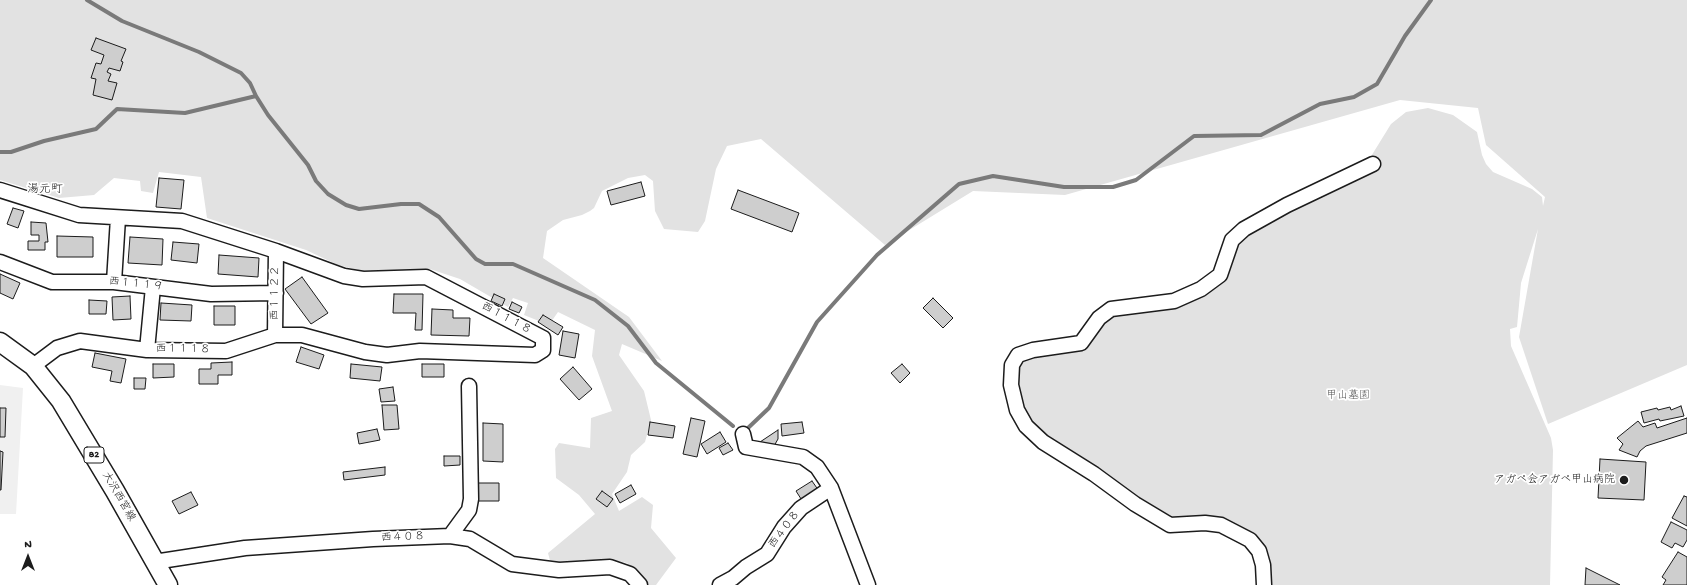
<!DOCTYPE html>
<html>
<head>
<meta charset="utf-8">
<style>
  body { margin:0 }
  #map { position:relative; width:1687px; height:585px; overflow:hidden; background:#fff; font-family:"Gochi Hand",sans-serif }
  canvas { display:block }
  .north { position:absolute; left:8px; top:537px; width:40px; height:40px; -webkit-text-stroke:3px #fff; paint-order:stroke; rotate:0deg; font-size:11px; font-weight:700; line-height:16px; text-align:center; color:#1c1c1c }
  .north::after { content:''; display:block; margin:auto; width:14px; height:18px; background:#1c1c1c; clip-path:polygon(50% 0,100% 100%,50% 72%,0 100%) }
</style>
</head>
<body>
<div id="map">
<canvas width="1687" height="585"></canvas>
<div class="north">N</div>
</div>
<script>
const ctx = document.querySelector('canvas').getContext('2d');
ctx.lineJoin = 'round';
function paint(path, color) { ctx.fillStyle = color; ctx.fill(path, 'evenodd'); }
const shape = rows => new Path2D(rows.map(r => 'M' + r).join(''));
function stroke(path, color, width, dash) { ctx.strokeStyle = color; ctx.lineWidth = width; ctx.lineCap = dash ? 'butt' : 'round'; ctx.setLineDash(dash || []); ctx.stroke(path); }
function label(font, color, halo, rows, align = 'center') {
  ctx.font = font + ' "Gochi Hand","Klee One",sans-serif'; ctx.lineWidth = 3.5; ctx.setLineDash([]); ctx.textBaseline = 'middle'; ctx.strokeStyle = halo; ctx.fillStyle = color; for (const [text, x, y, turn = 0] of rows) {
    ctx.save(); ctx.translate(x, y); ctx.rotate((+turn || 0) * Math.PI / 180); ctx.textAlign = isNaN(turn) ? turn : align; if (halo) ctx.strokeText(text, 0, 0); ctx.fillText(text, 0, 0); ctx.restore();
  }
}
const built = shape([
  [0,385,23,388,16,514,0,514]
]);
const green = shape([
  [0,0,1687,0,1687,365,1548,424,1519,337,1538,229,1521,283,1517,327,1510,329,1511,346,1551,438,1553,450,1550,585,1269,585,1253,537,1170,518,1046,440,1031,424,1022,408,1015,385,1017,366,1022,358,1082,348,1102,322,1113,314,1204,294,1237,242,1249,233,1370,158,1391,124,1406,112,1428,108,1453,115,1477,132,1482,155,1486,164,1493,172,1532,189,1542,197,1543,206,1545,197,1486,145,1478,108,1400,100,1065,195,973,191,885,245,761,139,727,146,716,169,705,221,698,232,664,229,655,211,653,181,645,175,628,178,602,191,594,208,590,211,582,215,563,220,547,231,543,258,629,317,662,361,622,344,619,355,644,391,651,420,645,442,631,455,627,472,612,494,619,511,642,497,653,505,651,528,676,558,656,585,648,585,627,563,612,560,552,568,548,553,595,514,579,495,556,478,555,449,559,443,590,448,591,418,612,411,592,356,595,330,558,312,549,325,524,315,528,303,513,298,508,307,460,279,430,269,362,271,338,265,306,250,207,218,201,177,159,172,153,193,141,191,140,181,114,178,94,195,59,198,0,180]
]);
const stream = shape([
  [87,0,122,21,199,52,241,73,250,83,256,96,268,115,308,165,316,181,328,194,346,205,359,209,401,204,419,204,439,217,476,259,485,264,513,264,595,300,628,326,656,363,733,426],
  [0,152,11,152,44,141,96,129,117,109,185,113,256,96],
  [748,428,769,408,817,322,877,255,959,184,993,176,1064,187,1113,187,1136,180,1194,136,1261,135,1320,104,1354,97,1377,84,1405,36,1431,0]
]);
const building = shape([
  [96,38,126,49,121,61,123,62,120,71,109,68,107,72,111,74,108,81,117,83,112,100,93,95,96,79,91,78,96,63,101,64,104,55,91,50,96,38],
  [159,178,184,180,181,209,156,207,159,178],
  [641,182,645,196,611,205,607,191,641,182],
  [738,190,799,213,792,232,731,209,738,190],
  [13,208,24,211,18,228,7,224,13,208],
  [31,222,46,223,48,242,45,242,45,250,28,250,28,241,39,241,39,235,31,235,31,222],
  [57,236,93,237,93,257,57,257,57,236],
  [130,237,163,239,162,265,128,263,130,237],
  [173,242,199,244,197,263,171,260,173,242],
  [219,255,259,258,258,277,218,274,219,255],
  [0,274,20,283,13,299,0,293,0,274],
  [302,277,328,313,311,324,285,289,302,277],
  [394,294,423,294,422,330,415,330,416,313,393,313,394,294],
  [494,294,505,299,502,306,491,301,494,294],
  [130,296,131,319,113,320,112,297,130,296],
  [933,298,953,318,943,328,923,308,933,298],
  [89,300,107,301,106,314,89,314,89,300],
  [512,302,522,307,519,313,509,309,512,302],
  [161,303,192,305,191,321,160,320,161,303],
  [214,306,235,306,235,325,214,325,214,306],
  [432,309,453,310,453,318,470,318,469,336,431,335,432,309],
  [543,315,563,327,558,335,538,322,543,315],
  [563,331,579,334,575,358,559,355,563,331],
  [301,347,324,355,319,369,296,362,301,347],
  [95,353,126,359,121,383,110,381,112,371,92,367,95,353],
  [232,362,232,375,218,375,218,384,199,384,199,369,211,369,211,363,232,362],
  [153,364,174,364,174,377,153,378,153,364],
  [351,364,382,367,380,381,350,378,351,364],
  [422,364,444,364,444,377,422,377,422,364],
  [902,364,910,373,900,383,891,373,902,364],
  [573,367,592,389,579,400,560,379,573,367],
  [134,378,146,378,145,389,134,389,134,378],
  [393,387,395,401,381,402,379,389,393,387],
  [382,405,397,405,399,429,384,430,382,405],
  [1681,406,1684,416,1660,421,1659,419,1644,423,1641,412,1657,408,1658,410,1670,407,1671,410,1681,406],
  [0,408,6,408,5,437,0,437,0,408],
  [691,418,705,421,697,457,683,454,691,418],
  [1687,418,1687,433,1646,446,1640,451,1637,457,1619,450,1623,444,1617,438,1638,421,1643,427,1655,423,1657,428,1687,418],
  [650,422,675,426,673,438,648,435,650,422],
  [802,422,804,433,782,436,781,424,802,422],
  [483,423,503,424,503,462,483,461,483,423],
  [377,429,380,440,359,444,357,433,377,429],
  [778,430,778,439,774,446,757,444,778,430],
  [720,432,726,442,707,454,701,444,720,432],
  [728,443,733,450,723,455,719,448,728,443],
  [0,451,3,452,1,490,0,490,0,451],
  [444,456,460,456,460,465,444,466,444,456],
  [1600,459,1646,462,1644,500,1598,498,1600,459],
  [385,467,385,475,344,480,343,472,385,467],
  [812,481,819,491,803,502,796,491,812,481],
  [478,483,499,483,499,501,478,501,478,483],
  [631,485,636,494,620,503,615,494,631,485],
  [602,491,613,499,607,507,596,499,602,491],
  [191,492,198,505,179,514,172,501,191,492],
  [1684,496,1687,497,1687,526,1672,518,1684,496],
  [1671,522,1687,530,1687,540,1683,547,1675,543,1672,548,1661,542,1671,522],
  [1678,552,1687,557,1687,585,1663,585,1666,580,1662,577,1678,552],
  [1586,568,1620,585,1585,585,1586,568]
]);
const minor = shape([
  [0,190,79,215,182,221,276,251,344,276,363,279,426,277,543,338,543,350,535,355,420,351,387,355,365,352,302,335,275,335,226,351,147,350,80,341,57,348,33,366],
  [0,262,52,282,114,282,211,294,276,293],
  [114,282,118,218],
  [275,335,276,251],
  [147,350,153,287],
  [743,434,746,447,803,457,817,467,831,488,868,585],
  [450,536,469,510,471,499,469,386],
  [154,562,245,548,373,539,450,536,470,539,512,564,559,570,610,567,630,574,640,585],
  [720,585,733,578,746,567,767,554,784,527,801,508,831,488],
  [1264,585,1263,565,1259,551,1250,540,1221,525,1205,523,1170,525,1135,504,1094,474,1043,442,1026,426,1017,410,1011,385,1012,365,1018,355,1033,350,1081,343,1099,318,1111,309,1174,301,1201,289,1220,275,1232,240,1244,229,1287,205,1373,164]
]);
const major = shape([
  [0,342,33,366,61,401,115,491,168,585]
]);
const markers = [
  [1624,480,5,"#1c1c1c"]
];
const shields = [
  [94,455,20]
];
const shieldNames = [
  ["82",94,455]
];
const streetNames = [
  ["西１１１９",136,285,6],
  ["西１１２２",276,293,-89],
  ["西１１１８",506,319,28],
  ["西１１１８",183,350,1],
  ["大沢西宮線",118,497,60],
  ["西４０８",785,530,-53],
  ["西４０８",403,538,-2]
];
const parkNames = [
  ["甲山墓園",1348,396]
];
const poiNames = [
  ["アガペ会アガペ甲山病院",1615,480]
];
const neighbourhoodNames = [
  ["湯元町",45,190]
];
paint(built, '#f0f0f0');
paint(green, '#e2e2e2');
stroke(stream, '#7a7a7a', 4);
paint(building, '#cecece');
stroke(building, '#1c1c1c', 1);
stroke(minor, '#1c1c1c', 17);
stroke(major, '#1c1c1c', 21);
stroke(minor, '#fff', 14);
stroke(major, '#fff', 18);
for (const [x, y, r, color] of markers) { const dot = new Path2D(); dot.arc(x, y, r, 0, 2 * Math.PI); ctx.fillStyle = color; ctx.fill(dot); stroke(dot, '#fff', 1.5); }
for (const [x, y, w] of shields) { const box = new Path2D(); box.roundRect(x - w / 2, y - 8, w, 16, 3); ctx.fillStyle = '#fff'; ctx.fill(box); stroke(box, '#1c1c1c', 1); }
label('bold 10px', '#1c1c1c', null, shieldNames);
label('11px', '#1c1c1c', '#fff', streetNames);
label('11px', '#575757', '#fff', parkNames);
label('11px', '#1c1c1c', '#fff', poiNames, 'right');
label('12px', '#1c1c1c', '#fff', neighbourhoodNames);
</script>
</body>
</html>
